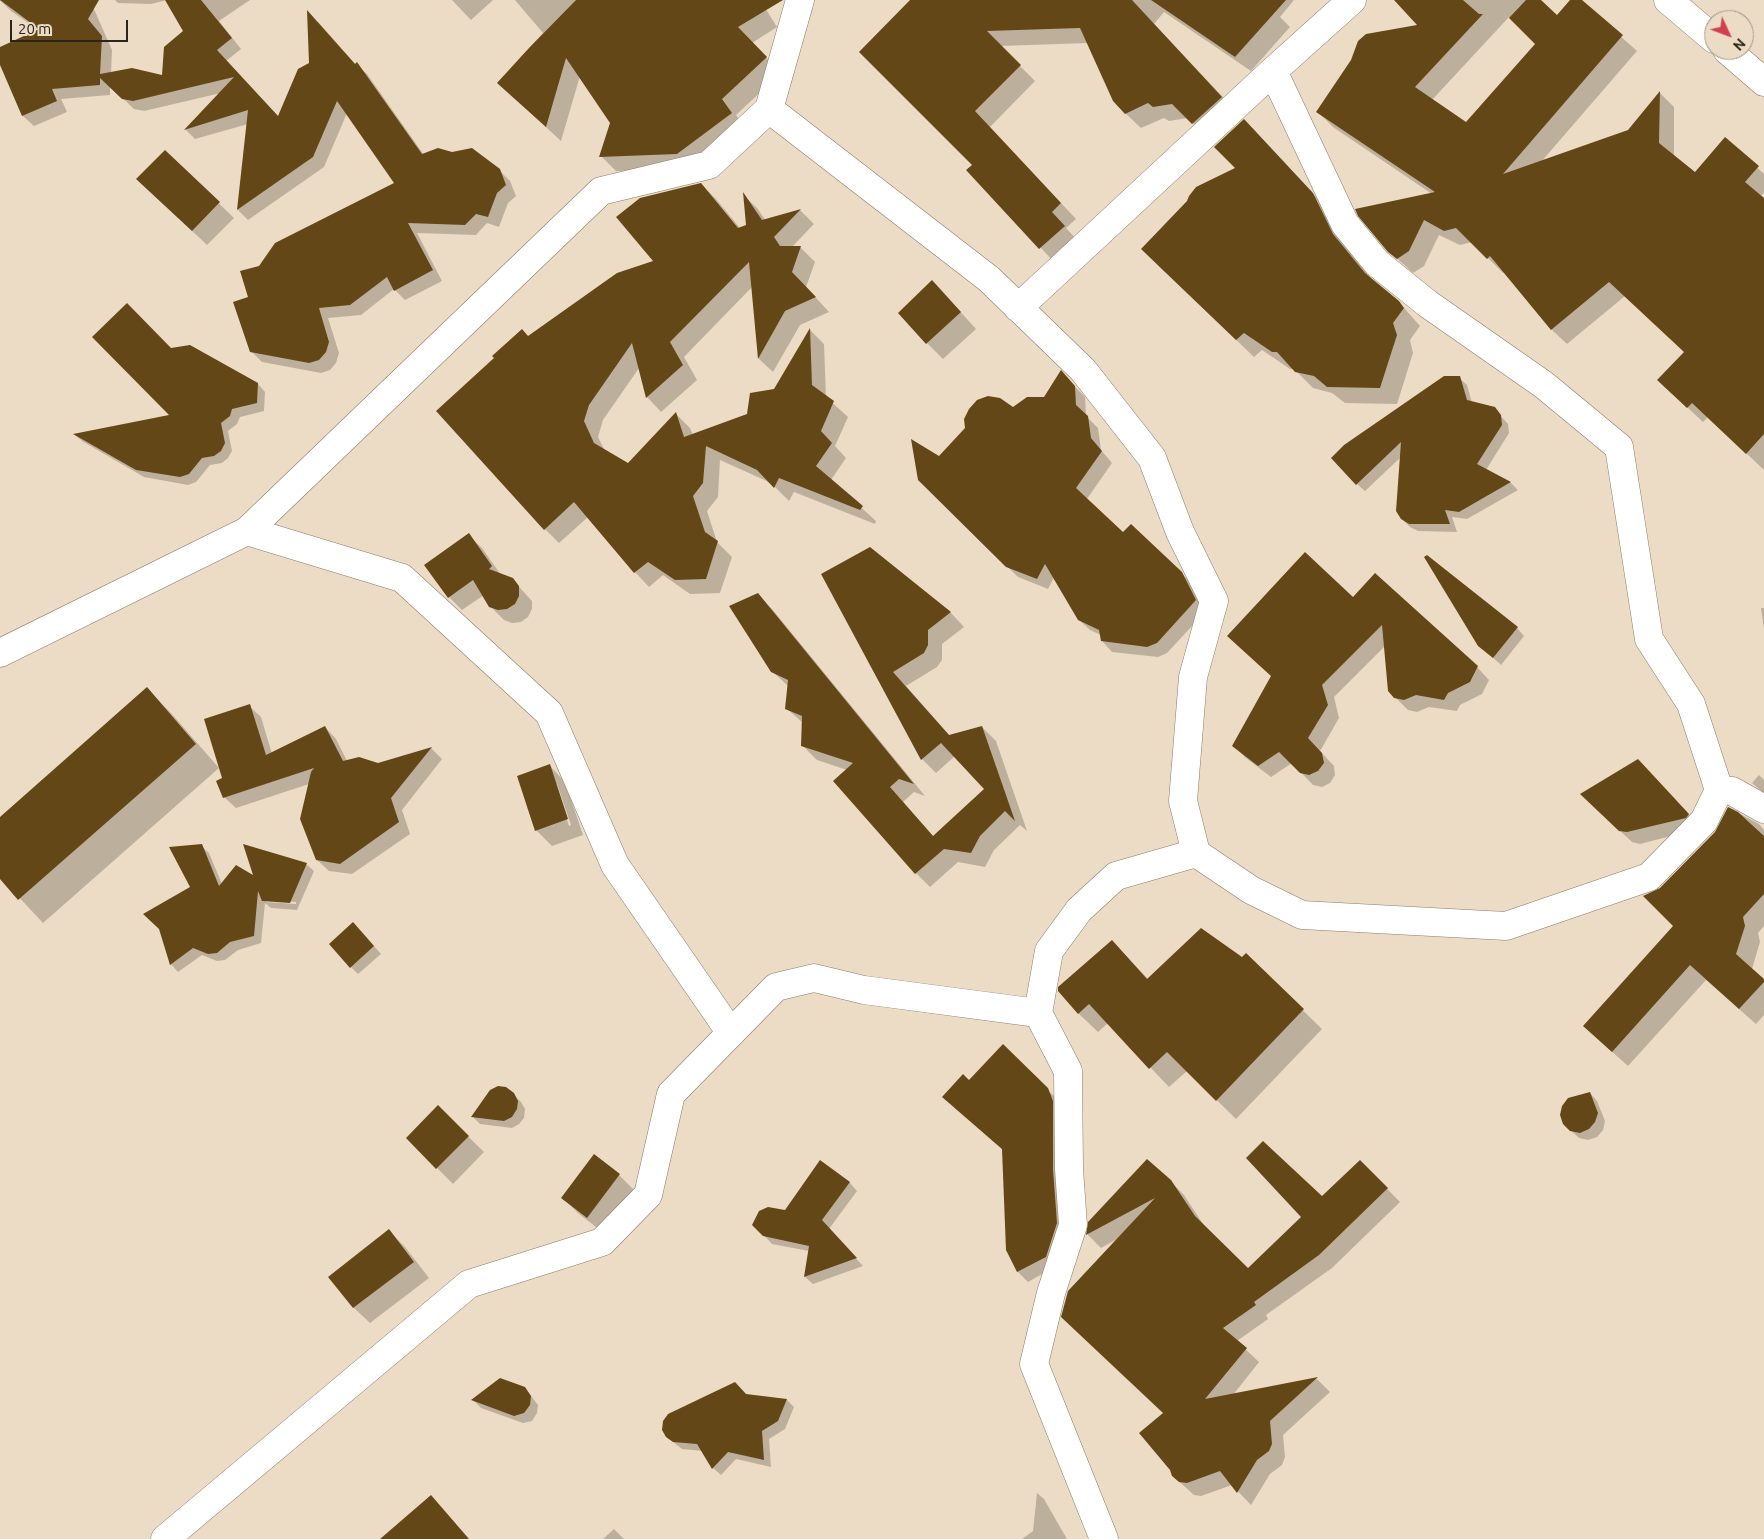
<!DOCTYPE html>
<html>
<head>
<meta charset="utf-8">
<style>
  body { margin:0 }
  #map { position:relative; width:1764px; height:1539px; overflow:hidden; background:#ecdcc5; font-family:Ubuntu,sans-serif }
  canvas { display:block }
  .north { position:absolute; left:1704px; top:10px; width:50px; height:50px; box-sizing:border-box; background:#ecdcc5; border:1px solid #9e9281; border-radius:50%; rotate:133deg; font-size:14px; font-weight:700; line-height:20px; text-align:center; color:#2a241b }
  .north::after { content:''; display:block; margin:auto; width:18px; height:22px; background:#d0404f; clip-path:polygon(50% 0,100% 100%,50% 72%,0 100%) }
  .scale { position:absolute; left:10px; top:20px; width:118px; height:22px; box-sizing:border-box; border:2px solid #2a241b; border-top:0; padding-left:6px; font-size:15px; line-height:18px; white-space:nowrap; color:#2a241b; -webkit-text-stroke:4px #ecdcc5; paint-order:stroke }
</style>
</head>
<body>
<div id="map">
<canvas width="1764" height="1539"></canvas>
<div class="north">N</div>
<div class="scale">20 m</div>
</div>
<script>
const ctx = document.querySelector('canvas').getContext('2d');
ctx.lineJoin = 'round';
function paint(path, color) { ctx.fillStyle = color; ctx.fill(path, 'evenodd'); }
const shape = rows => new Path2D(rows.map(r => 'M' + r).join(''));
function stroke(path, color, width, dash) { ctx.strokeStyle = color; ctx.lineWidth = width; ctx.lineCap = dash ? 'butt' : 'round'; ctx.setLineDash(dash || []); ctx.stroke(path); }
const shadow = shape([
  [0,0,90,0,112,50,111,74,163,77,185,31,167,0,151,4,118,3,115,0,250,0,219,21,241,49,226,61,279,117,311,64,318,22,356,65,367,74,424,155,499,170,510,181,516,196,508,203,499,227,487,223,476,235,417,233,442,281,405,300,394,289,361,315,328,318,339,353,336,363,330,370,321,373,262,362,251,351,249,298,260,267,395,183,347,113,324,167,248,220,238,210,248,124,195,139,186,130,221,93,144,111,134,109,110,86,110,95,61,99,67,112,34,126,23,116,3,70,47,36,11,11],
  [452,0,493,0,471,20],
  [515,0,764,0,762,3,777,27,752,43,781,73,736,115,746,129,692,169,616,171,601,156,612,123,580,76,561,141,498,83,543,33],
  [912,0,1294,0,1280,17,1290,27,1251,71,1164,12,1154,24,1237,112,1208,139,1188,118,1169,121,1164,118,1141,128,1125,113,1088,43,1000,46,1035,81,990,127,1076,219,1066,228,1079,242,1055,263,968,170,974,165],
  [1396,0,1540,0,1558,17,1572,0,1580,0,1637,51,1541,162,1629,131,1660,93,1674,107,1674,156,1695,174,1726,139,1764,174,1764,193,1761,196,1764,199,1764,470,1708,417,1703,422,1674,395,1685,352,1625,296,1567,344,1551,329,1505,272,1503,273,1472,242,1460,245,1439,235,1424,266,1413,273,1389,251,1432,194,1333,127,1317,111,1419,26],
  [1509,17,1537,44,1467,123,1432,100],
  [1261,138,1330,212,1350,252,1374,282,1398,301,1420,326,1410,340,1413,353,1397,404,1345,403,1332,393,1313,388,1294,369,1290,369,1262,350,1254,357,1159,266],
  [165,151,234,218,207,245,153,194],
  [701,184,716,199,740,228,747,226,744,196,757,208,766,221,800,210,814,224,792,247,800,247,815,262,806,287,829,312,800,325,773,372,759,359,752,287,684,357,697,380,661,412,647,397,639,368,603,420,598,437,605,451,629,465,676,414,690,428,693,435,748,415,775,390,810,330,824,344,826,397,848,417,835,446,846,458,831,480,876,521,875,524,794,492,789,501,771,483,720,460,718,497,707,511,717,542,732,557,720,593,690,594,663,575,649,587,635,572,588,517,559,543,545,529,528,337,655,261],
  [948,298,976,329,943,359,927,343],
  [170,349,258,384,265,392,264,411,240,417,237,424,228,431,232,451,228,458,222,463,210,465,196,482,188,485,144,477,82,441,75,435,172,416],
  [1061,372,1085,397,1086,416,1098,428,1101,450,1112,463,1087,499,1123,533,1181,573,1192,584,1206,611,1167,653,1158,657,1112,652,1102,641,1101,635,1090,630,1078,619,1054,577,1048,589,1018,577,919,479,939,458,1013,408,1045,398],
  [1459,378,1467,385,1472,403,1494,409,1508,424,1509,433,1486,470,1511,483,1518,490,1467,519,1452,517,1457,532,1418,531,1410,527,1402,519,1401,457,1365,491,1357,484],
  [468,535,482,548,501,575,512,579,532,601,532,609,528,617,521,622,512,623,504,620,490,606,484,595,462,610,449,597],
  [869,548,951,613,964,627,942,644,942,660,937,667,906,686,950,736,982,727,996,741,1027,831,1020,825,994,850,985,867,958,862,930,887,916,873,847,770,817,760,802,745,803,723,786,708,789,687,772,671,757,595,772,609,925,796,914,792,903,802,934,837,986,789,955,756,936,773,922,759,822,575],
  [1353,599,1477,667,1489,680,1482,694,1460,705,1457,711,1429,707,1417,712,1408,710,1395,697,1385,646,1334,697,1339,718,1320,751,1334,766,1335,775,1330,783,1322,787,1313,785,1292,763,1271,777,1246,758,1234,746],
  [1761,608,1764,608,1764,629],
  [1517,628,1524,636,1501,665,1479,645],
  [147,689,171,713,219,768,43,923,0,877,0,819],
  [249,706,261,717,272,754,325,727,336,739,347,761,378,764,431,748,442,759,402,810,410,834,352,874,329,871,317,860,309,784,236,808,224,797,224,778],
  [550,766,565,782,583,835,552,846,536,830],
  [555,784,557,784,571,825,569,826],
  [1649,773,1700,827,1698,829,1640,844,1632,842,1593,806],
  [1759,775,1764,780,1764,793,1752,783],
  [1729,808,1759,824,1764,830,1764,926,1758,933,1760,942,1752,969,1764,980,1764,1015,1756,1024,1706,980,1628,1066,1600,1041,1675,926,1661,889,1716,833],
  [201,846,209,853,222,884,306,864,314,871,297,910,271,908,265,903,261,943,238,950,225,960,217,961,202,955,178,972,171,964],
  [266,900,296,902,296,904,266,902],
  [361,931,381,954,358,974,351,967],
  [1112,941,1148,979,1242,959,1246,955,1322,1029,1236,1119,1187,1071,1169,1087,1108,1023,1098,1032,1078,1013],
  [1003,1046,1058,1100,1063,1180,1056,1266,1028,1282,1018,1272,1007,1250,1003,1150,954,1107,969,1081],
  [1590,1093,1597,1101,1605,1121,1603,1130,1597,1137,1588,1140,1579,1138,1564,1124],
  [513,1094,521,1102,525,1109,524,1118,519,1124,512,1128,480,1124,473,1117],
  [438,1107,484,1152,453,1184,407,1138],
  [594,1156,619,1175,635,1191,604,1233,579,1214,563,1198],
  [1360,1161,1400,1202,1332,1268,1266,1315,1268,1319,1237,1341,1259,1362,1233,1395,1317,1379,1330,1392,1283,1435,1285,1457,1282,1465,1270,1474,1251,1505,1232,1485,1201,1496,1194,1495,1173,1476,1164,1414,1119,1238,1101,1248,1088,1235,1090,1222,1170,1181,1184,1195,1207,1230,1248,1270],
  [821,1162,850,1183,857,1191,829,1229,863,1266,813,1284,805,1277,809,1251,772,1244,754,1225,786,1212],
  [389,1231,405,1247,429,1278,370,1323,354,1308,330,1277],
  [525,1388,538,1405,537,1413,532,1421,523,1423,481,1408,473,1400],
  [746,1395,787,1400,794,1407,785,1429,769,1439,771,1467,736,1459,721,1475,713,1468,703,1451,682,1449,667,1437],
  [1037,1493,1044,1499,1067,1539,1022,1539,1033,1531],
  [431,1497,469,1539,382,1539],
  [614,1529,624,1539,603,1539]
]);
const building = shape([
  [0,0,99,0,88,19,102,36,100,74,132,68,162,75,164,47,183,31,165,0,201,0,232,38,217,50,278,116,298,69,309,63,307,10,355,64,357,62,422,154,438,148,452,152,472,148,500,169,506,185,497,193,488,217,476,214,465,225,408,223,433,270,394,291,387,277,350,305,319,308,329,342,326,352,319,360,309,363,250,352,233,302,248,297,240,271,259,266,275,243,394,183,337,101,313,157,237,210,248,110,184,130,234,77,133,101,122,99,100,78,100,85,52,89,57,101,22,116,0,65,0,47,39,29],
  [576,0,783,0,738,27,767,57,722,99,732,113,677,154,599,157,610,123,566,58,546,127,497,83,529,48],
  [910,0,1132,0,1222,97,1192,124,1172,104,1153,107,1148,103,1125,114,1113,101,1080,28,987,31,1021,65,975,111,1061,203,1052,212,1065,226,1039,249,966,170,972,165,859,52],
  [1151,0,1286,0,1235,57],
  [1394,0,1463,0,1479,14,1483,14,1415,87,1466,122,1535,44,1509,18,1526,0,1541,0,1557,15,1570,0,1582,0,1623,35,1503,174,1628,130,1660,91,1659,143,1695,172,1725,137,1759,166,1745,182,1764,198,1764,434,1746,454,1692,403,1687,408,1657,380,1684,352,1609,282,1551,330,1490,256,1487,259,1456,228,1444,231,1424,220,1409,251,1397,259,1388,252,1358,216,1355,209,1435,192,1316,112,1351,60,1358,41,1366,34,1417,25],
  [1244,119,1313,193,1333,234,1365,273,1399,301,1404,308,1393,323,1397,335,1380,388,1327,387,1314,376,1295,372,1277,352,1272,352,1244,333,1236,340,1141,249,1187,201,1189,196,1196,187,1235,168,1214,147],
  [165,150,220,202,192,231,136,179],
  [701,183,738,228,746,225,743,192,762,220,801,209,774,237,780,246,801,246,792,272,816,297,785,311,758,359,749,262,670,342,683,365,646,398,632,343,589,405,584,421,594,443,628,463,676,412,684,437,747,414,750,393,774,389,810,328,812,385,834,401,821,431,832,443,816,466,863,506,860,510,779,478,774,488,757,470,706,446,703,483,693,496,705,532,718,541,706,579,675,580,648,562,634,573,574,502,544,530,436,411,494,358,492,356,522,329,528,336,617,273,653,261,616,217,640,198],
  [932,280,961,312,926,344,898,313],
  [127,303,171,348,190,345,258,383,257,403,232,409,230,416,221,423,225,443,221,451,214,456,202,458,189,474,180,477,136,470,73,434,169,415,92,337],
  [1061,370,1075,386,1076,405,1088,416,1091,438,1102,451,1076,488,1123,532,1131,524,1182,572,1196,600,1157,643,1147,647,1101,641,1099,630,1078,620,1045,564,1037,579,1006,567,918,480,911,439,939,456,965,428,964,419,969,409,977,400,988,396,1000,398,1013,407,1027,397,1044,397],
  [1444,376,1460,376,1467,400,1495,407,1501,415,1502,425,1477,464,1511,482,1459,512,1445,510,1450,524,1409,524,1401,519,1396,511,1401,442,1356,485,1331,458,1344,445],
  [469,533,492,566,489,569,513,578,519,586,519,596,515,604,507,609,498,610,489,607,473,580,448,598,424,565],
  [870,547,951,612,928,630,928,645,924,653,893,672,949,735,982,726,1015,821,1005,811,980,836,971,853,944,849,915,874,833,781,853,763,801,746,802,716,785,709,788,680,771,672,729,606,758,593,914,784,899,779,890,787,933,836,984,789,941,743,921,760,821,574],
  [1305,552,1353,597,1375,573,1478,666,1470,682,1448,693,1444,700,1416,695,1404,700,1394,698,1388,691,1382,625,1322,685,1328,705,1308,738,1322,753,1324,763,1318,771,1309,775,1300,773,1279,752,1258,766,1232,746,1271,676,1227,636],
  [1427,555,1518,627,1493,658,1478,646,1424,557],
  [147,687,196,744,18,900,0,879,0,817],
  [250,704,266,755,325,726,343,761,359,757,378,763,432,747,391,798,399,822,340,864,316,860,300,819,311,772,314,768,223,798,216,781,222,778,204,719],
  [1638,759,1689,814,1686,818,1627,832,1619,831,1580,794],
  [550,764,568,819,535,831,517,776],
  [1728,807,1738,812,1764,836,1764,894,1743,917,1745,926,1736,954,1764,979,1764,982,1739,1009,1690,965,1612,1052,1583,1026,1673,926,1643,896,1660,888,1715,832],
  [202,844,219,886,236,865,253,875,243,844,307,863,290,903,262,901,258,891,254,936,230,942,217,953,208,954,193,948,170,965,159,929,143,914,190,887,169,847],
  [353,922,374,946,350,968,329,944],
  [1201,928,1242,957,1246,953,1304,1009,1216,1101,1167,1052,1149,1069,1089,1004,1078,1014,1058,991,1058,987,1112,940,1147,979],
  [1003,1044,1048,1088,1053,1101,1053,1169,1057,1223,1046,1257,1017,1272,1006,1250,1002,1149,942,1097,963,1074,969,1080],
  [498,1086,506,1087,514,1093,518,1101,517,1109,512,1117,504,1121,471,1117,490,1090],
  [1590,1092,1598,1113,1595,1122,1589,1129,1580,1133,1570,1131,1563,1124,1560,1115,1562,1106,1568,1098],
  [438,1105,469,1136,436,1169,406,1138],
  [1263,1141,1322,1196,1360,1160,1388,1188,1319,1255,1254,1302,1256,1305,1223,1328,1247,1348,1205,1399,1318,1377,1270,1421,1272,1444,1269,1451,1257,1460,1237,1493,1220,1471,1187,1483,1179,1482,1172,1476,1170,1470,1139,1433,1163,1413,1061,1317,1068,1291,1155,1198,1086,1235,1088,1222,1147,1159,1171,1180,1195,1216,1248,1268,1301,1217,1246,1158],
  [594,1154,620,1174,587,1218,561,1198],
  [820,1160,850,1182,822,1220,857,1258,804,1277,809,1246,763,1236,752,1225,759,1211,768,1207,785,1210],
  [389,1229,414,1262,353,1308,328,1277],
  [500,1378,525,1387,531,1396,530,1405,524,1413,514,1416,471,1400],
  [735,1382,746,1394,787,1399,778,1421,762,1431,764,1460,728,1452,712,1469,697,1444,673,1442,666,1437,662,1430,663,1421,668,1414],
  [431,1495,469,1539,380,1539]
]);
const minor = shape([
  [1273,71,1345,224,1377,263,1428,304,1544,385,1619,447,1649,639,1691,704,1719,790],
  [769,109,989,279,1083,370,1152,458,1180,532,1214,601,1193,677,1183,801,1196,853,1251,890,1302,915,1506,926,1649,877,1704,821,1719,790,1732,791,1764,809],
  [1018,308,1273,71,1352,0],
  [247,531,402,578,549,713,615,865,731,1033],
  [0,653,247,531,601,191,709,165,769,109,800,0],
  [165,1539,469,1284,602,1242,648,1195,671,1094,776,987,814,978,864,990,1038,1013],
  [1104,1539,1034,1364,1051,1293,1073,1225,1069,1169,1068,1071,1038,1013,1049,951,1079,910,1116,876,1196,853]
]);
const highway = shape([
  [1668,0,1714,39],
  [1727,50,1764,82]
]);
paint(shadow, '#0003');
paint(building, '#644716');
stroke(minor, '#8b7c67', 29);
stroke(highway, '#8b7c67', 29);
stroke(minor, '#fff', 28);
stroke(highway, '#fff', 28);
</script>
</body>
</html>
